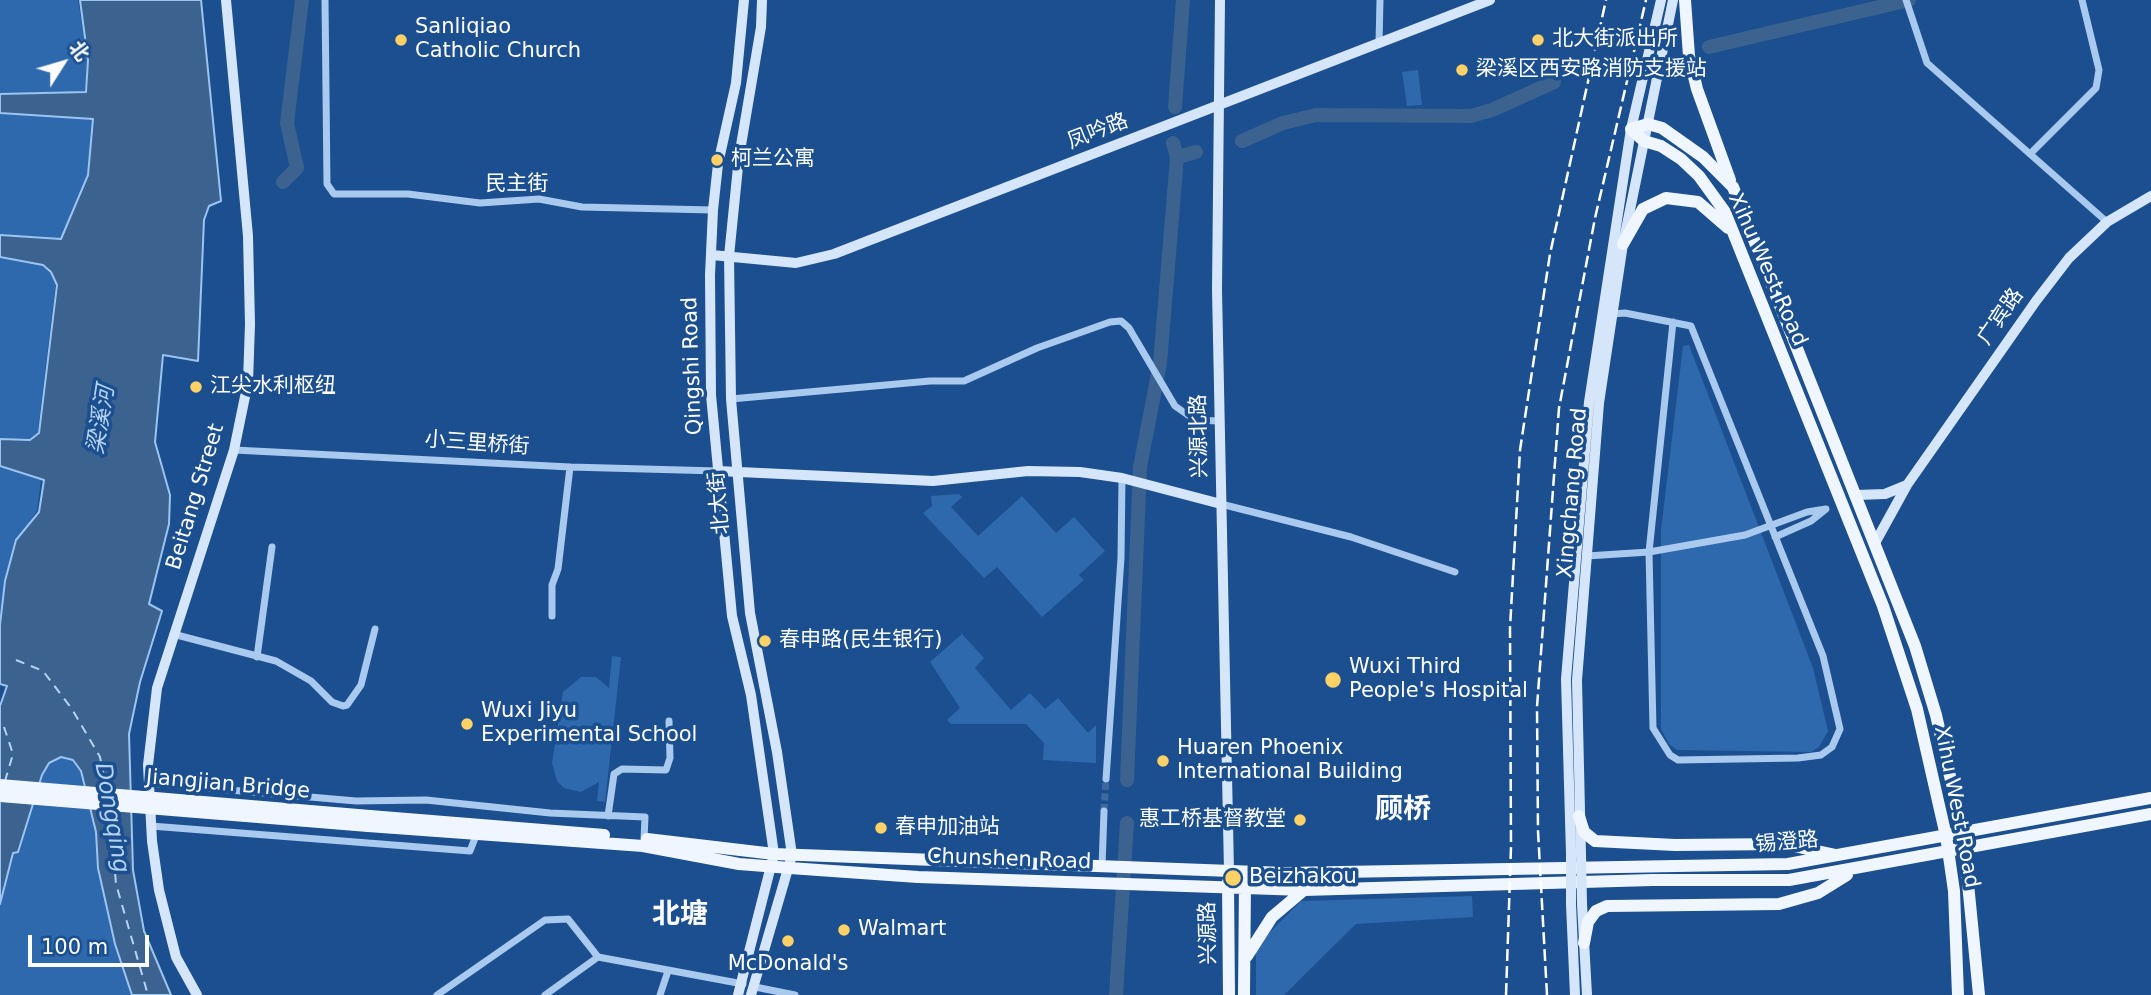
<!DOCTYPE html>
<html>
<head>
<meta charset="utf-8">
<style>
  body { margin:0 }
  #map { position:relative; width:2151px; height:995px; overflow:hidden; background:#1b4f8f; font-family:"DejaVu Sans","Noto Sans SC",sans-serif }
  canvas { display:block }
  .north { position:absolute; left:28px; top:28px; width:70px; height:70px; -webkit-text-stroke:5px #1b4f8f; paint-order:stroke; rotate:53deg; font-size:19px; font-weight:700; line-height:28px; text-align:center; color:#fff }
  .north::after { content:''; display:block; margin:auto; width:24px; height:32px; background:#fff; clip-path:polygon(50% 0,100% 100%,50% 72%,0 100%) }
  .scale { position:absolute; left:28px; top:935px; width:121px; height:32px; box-sizing:border-box; border:4px solid #fff; border-top:0; padding-left:9px; font-size:21px; line-height:24px; white-space:nowrap; color:#fff; -webkit-text-stroke:5px #1b4f8f; paint-order:stroke }
</style>
</head>
<body>
<div id="map">
<canvas width="2151" height="995"></canvas>
<div class="north">北</div>
<div class="scale">100 m</div>
</div>
<script>
const ctx = document.querySelector('canvas').getContext('2d');
ctx.lineJoin = 'round';
function paint(path, color) { ctx.fillStyle = color; ctx.fill(path, 'evenodd'); }
const shape = rows => new Path2D(rows.map(r => 'M' + r).join(''));
function stroke(path, color, width, dash) { ctx.strokeStyle = color; ctx.lineWidth = width; ctx.lineCap = dash ? 'butt' : 'round'; ctx.setLineDash(dash || []); ctx.stroke(path); }
function label(font, color, halo, rows, align = 'center') {
  ctx.font = font + ' "DejaVu Sans","Noto Sans SC",sans-serif'; ctx.lineWidth = 7; ctx.setLineDash([]); ctx.textBaseline = 'middle'; ctx.strokeStyle = halo; ctx.fillStyle = color; for (const [text, x, y, turn = 0] of rows) {
    ctx.save(); ctx.translate(x, y); ctx.rotate((+turn || 0) * Math.PI / 180); ctx.textAlign = isNaN(turn) ? turn : align; if (halo) ctx.strokeText(text, 0, 0); ctx.fillText(text, 0, 0); ctx.restore();
  }
}
const green = shape([
  [0,0,78,0,88,60,85,91,93,119,88,176,61,239,38,430,41,480,37,511,16,540,0,620],
  [1418,70,1422,105,1407,106,1402,72],
  [1689,345,1813,668,1828,731,1819,747,1811,752,1677,750,1669,744,1661,729,1661,530,1683,346],
  [959,494,962,497,951,507,978,536,1022,496,1056,533,1074,517,1105,551,1079,575,1084,580,1042,617,997,567,984,578,923,513,932,506,931,496],
  [962,634,984,658,975,668,1011,710,1030,693,1045,709,1058,698,1088,733,1096,725,1096,763,1043,760,1044,743,1026,724,951,724,947,720,960,708,930,662],
  [612,656,621,657,605,802,597,801,599,782,581,792,564,788,557,781,552,763,563,692,581,677,596,677,609,688],
  [61,757,73,760,81,771,96,832,98,868,115,944,132,995,0,995,0,904,13,853,18,852,42,775,49,763],
  [1472,896,1473,917,1356,924,1284,995,1256,995,1256,952,1268,934,1301,901]
]);
const water = shape([
  [80,0,201,0,221,201,209,206,204,220,198,361,163,355,155,442,170,495,169,524,149,604,162,611,140,682,129,734,133,870,144,931,171,995,132,995,115,944,98,868,96,832,84,783,81,771,73,760,61,757,49,763,42,775,18,852,13,853,0,904,0,706,7,686,0,684,0,625,5,581,16,540,39,512,44,480,0,466,0,439,30,440,39,433,57,285,51,272,43,265,0,257,0,235,61,239,88,175,93,119,0,113,0,94,86,92,88,60,80,0]
]);
const river = shape([
  [1709,47,1909,0],
  [1175,107,1183,0],
  [1242,141,1283,123,1316,115,1471,116,1492,110,1554,82],
  [1177,157,1196,152],
  [283,182,297,168,287,123,302,0],
  [1127,780,1140,467,1160,363,1177,157,1173,143],
  [1116,995,1127,823]
]);
const ferry = shape([
  [16,660,43,671,72,709,100,757,106,787],
  [4,727,13,754,5,781],
  [110,810,116,884,148,995]
]);
const streetTunnel = shape([
  [1104,811,1106,779]
]);
const street = shape([
  [325,0,327,184,334,194,408,194,480,203,539,199,582,207,713,210],
  [1906,0,1927,63,2107,222],
  [1379,43,1380,0],
  [2030,154,2096,88,2099,70,2082,0],
  [1612,314,1625,313,1691,326,1823,656,1840,729,1832,747,1821,755,1798,758,1678,760,1670,755,1653,728,1649,552,1673,322],
  [731,399,930,381,964,381,1037,348,1110,322,1121,321,1129,328,1175,406,1195,420,1219,421],
  [234,450,570,467,718,471],
  [1221,504,1351,537,1455,572],
  [1587,556,1649,552,1745,535,1807,512,1826,509,1811,521,1775,537],
  [552,616,552,585,558,569,570,467],
  [173,634,276,661,311,681,332,702,343,706,347,705,361,685,375,629],
  [257,657,272,547],
  [1106,779,1121,558,1122,478],
  [149,783,356,801,426,800,550,813,645,817,644,839],
  [608,816,614,774,622,769,666,770,670,758,669,721],
  [151,826,470,851,477,833],
  [1102,867,1104,811],
  [755,987,795,995],
  [437,995,545,920,568,919,598,957],
  [545,995,598,957,743,984],
  [660,995,668,971]
]);
const secondary = shape([
  [1220,0,1217,290,1229,871],
  [712,255,796,263,834,254,1490,0],
  [718,471,933,481,1028,471,1080,472,1122,478,1221,504],
  [1856,495,1885,494,1907,485],
  [1875,543,1907,485,2036,301,2069,258,2107,222,2151,196],
  [1571,854,1566,679,1589,402,1631,129,1661,0],
  [1581,854,1577,680,1599,403,1623,244,1673,0],
  [1571,904,1575,995],
  [1582,904,1587,995],
  [197,995,176,957,159,890,152,841,148,765,157,688,234,450,248,382,250,324,248,236,226,0],
  [738,995,774,854,751,695,732,616,711,395,710,275,713,210,718,164,736,83,744,0],
  [751,995,792,855,777,752,750,613,731,399,729,256,739,157,761,27,762,0]
]);
const primary = shape([
  [1685,0,1689,56,1697,89,1730,180],
  [1631,129,1648,124,1662,128,1703,157,1733,187,1915,646,1936,715,1963,833,1979,995],
  [1631,129,1644,141,1661,146,1681,159,1699,176,1725,212,1883,606,1917,709,1946,836,1954,891,1958,995],
  [1623,244,1643,209,1666,198,1698,202,1728,228],
  [370,816,604,835],
  [1579,816,1584,832,1595,841,1675,845,1784,844,1836,855],
  [368,826,643,846,739,864,790,868,918,877,1304,890,1652,880,1789,880,2151,814],
  [647,839,774,854,1285,873,1788,864,2151,798],
  [1228,882,1229,995],
  [1584,943,1588,922,1596,911,1607,906,1779,904,1818,893,1847,875],
  [1247,956,1272,917,1304,890],
  [1244,995,1245,883]
]);
const rail = shape([
  [1506,995,1511,847,1510,628,1520,450,1550,254,1606,0],
  [1547,995,1538,831,1537,707,1559,408,1595,218,1646,0]
]);
const secondaryBridge = shape([
  [1571,854,1571,904],
  [1581,854,1582,904]
]);
const primaryBridge = shape([
  [0,785,370,816],
  [0,796,368,826]
]);
const markers = [
  [401,40,7,"#ffd166"],
  [1538,40,7,"#ffd166"],
  [1462,70,7,"#ffd166"],
  [717,160,7,"#ffd166"],
  [196,387,7,"#ffd166"],
  [765,641,7,"#ffd166"],
  [1333,680,9,"#ffd166"],
  [467,724,7,"#ffd166"],
  [1163,761,7,"#ffd166"],
  [1300,820,7,"#ffd166"],
  [881,828,7,"#ffd166"],
  [1233,878,9,"#ffd166"],
  [844,930,7,"#ffd166"],
  [788,941,7,"#ffd166"]
];
const poiNames = [
  ["Sanliqiao",415,28],
  ["Catholic Church",415,52],
  ["北大街派出所",1552,40],
  ["梁溪区西安路消防支援站",1476,70],
  ["柯兰公寓",731,160],
  ["江尖水利枢纽",210,387],
  ["春申路(民生银行)",779,641],
  ["Wuxi Third",1349,668],
  ["People's Hospital",1349,692],
  ["Wuxi Jiyu",481,712],
  ["Experimental School",481,736],
  ["Huaren Phoenix",1177,749],
  ["International Building",1177,773],
  ["惠工桥基督教堂",1286,820,"right"],
  ["春申加油站",895,828],
  ["Beizhakou",1249,878],
  ["Walmart",858,930],
  ["McDonald's",788,965,"center"]
];
const streetNames = [
  ["凤吟路",1098,132,-21],
  ["民主街",517,185],
  ["Xihu West Road",1767,270,66],
  ["广宾路",2001,317,-55],
  ["Qingshi Road",693,366,-92],
  ["兴源北路",1200,436,-91],
  ["小三里桥街",477,444,4],
  ["Xingchang Road",1573,493,-85],
  ["Beitang Street",196,497,-73],
  ["北大街",720,503,-95],
  ["Jiangjian Bridge",228,785,5],
  ["Xihu West Road",1956,807,79],
  ["锡澄路",1787,843,-5],
  ["Chunshen Road",1009,860,2],
  ["兴源路",1209,933,-91]
];
const waterNames = [
  ["梁溪河",102,420,-81],
  ["Dongqing",111,818,80]
];
const districtNames = [
  ["顾桥",1403,811],
  ["北塘",680,916]
];
paint(green, '#2e69ad');
paint(water, '#3c6290');
stroke(water, '#9cc4f0', 2);
stroke(river, '#3c6290', 14);
stroke(ferry, '#b5d3f5', 2, [9, 7]);
stroke(streetTunnel, '#3d69a0', 7, [7, 3.5]);
stroke(street, '#a9c9ee', 7);
stroke(secondary, '#d6e6fa', 10);
stroke(primary, '#f0f6ff', 12);
stroke(rail, '#fff', 2.5, [12, 5]);
stroke(secondaryBridge, '#d6e6fa', 10);
stroke(primaryBridge, '#f0f6ff', 12);
for (const [x, y, r, color] of markers) { const dot = new Path2D(); dot.arc(x, y, r, 0, 2 * Math.PI); ctx.fillStyle = color; ctx.fill(dot); stroke(dot, '#1b4f8f', 2.5); }
label('21px', '#fff', '#1b4f8f', poiNames, 'left');
label('21px', '#fff', '#1b4f8f', streetNames);
label('italic 23px', '#b5d3f5', '#1b4f8f', waterNames);
label('bold 28px', '#fff', '#1b4f8f', districtNames);
</script>
</body>
</html>
